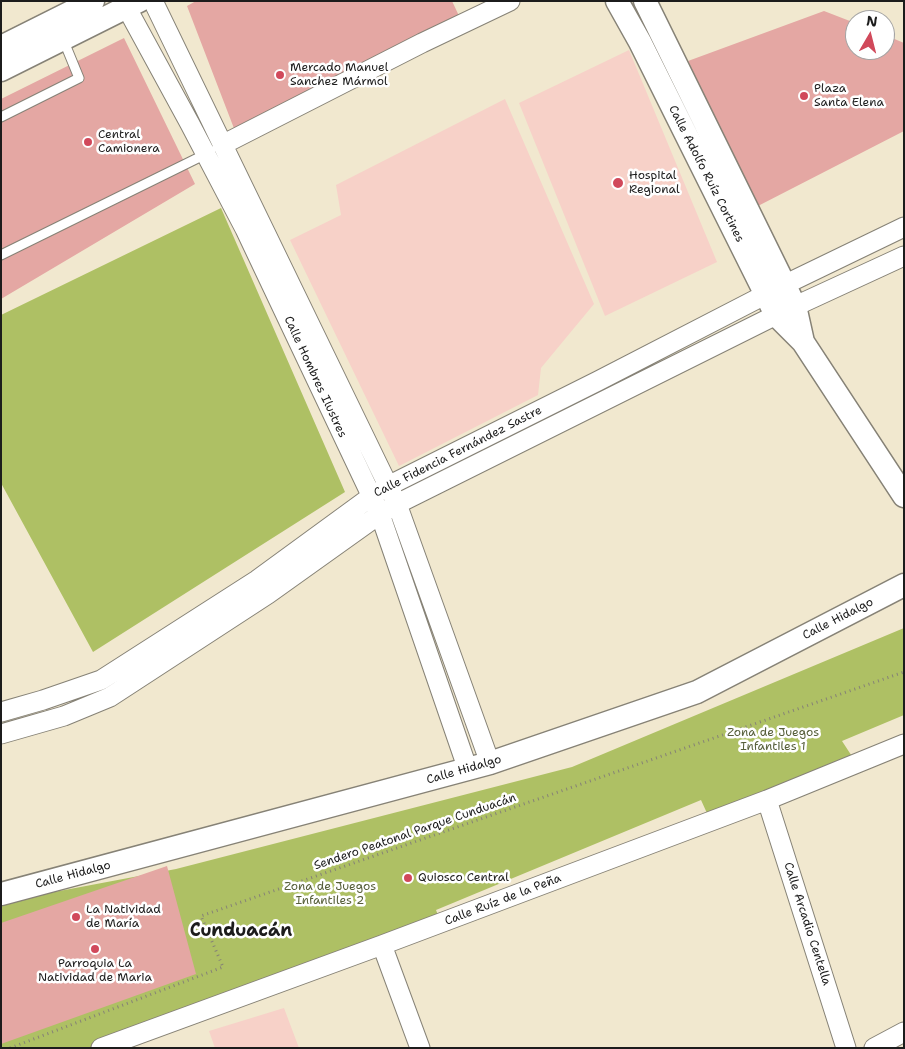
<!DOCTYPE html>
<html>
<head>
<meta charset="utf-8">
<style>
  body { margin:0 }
  #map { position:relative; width:905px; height:1049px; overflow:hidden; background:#f1e8cf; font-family:"Shantell Sans",sans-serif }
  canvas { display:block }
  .frame { position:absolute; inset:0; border:2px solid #1c1c1c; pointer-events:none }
  .north { position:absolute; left:845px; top:10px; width:50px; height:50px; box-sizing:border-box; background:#fff; border:1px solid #a4a4a4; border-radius:50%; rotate:8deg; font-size:14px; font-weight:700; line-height:20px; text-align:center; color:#1c1c1c }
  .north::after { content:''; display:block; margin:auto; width:18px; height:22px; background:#d1495b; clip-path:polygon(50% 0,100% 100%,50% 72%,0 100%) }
</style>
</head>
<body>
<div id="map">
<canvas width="905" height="1049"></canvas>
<div class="frame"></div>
<div class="north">N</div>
</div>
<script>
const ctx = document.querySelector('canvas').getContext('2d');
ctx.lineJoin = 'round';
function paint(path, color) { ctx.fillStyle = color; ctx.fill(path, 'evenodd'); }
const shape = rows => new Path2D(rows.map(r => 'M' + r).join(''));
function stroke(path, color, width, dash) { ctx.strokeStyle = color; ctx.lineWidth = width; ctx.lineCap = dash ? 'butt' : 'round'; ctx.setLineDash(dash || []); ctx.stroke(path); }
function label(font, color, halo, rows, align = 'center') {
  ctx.font = font + ' "Shantell Sans",sans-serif'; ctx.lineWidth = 5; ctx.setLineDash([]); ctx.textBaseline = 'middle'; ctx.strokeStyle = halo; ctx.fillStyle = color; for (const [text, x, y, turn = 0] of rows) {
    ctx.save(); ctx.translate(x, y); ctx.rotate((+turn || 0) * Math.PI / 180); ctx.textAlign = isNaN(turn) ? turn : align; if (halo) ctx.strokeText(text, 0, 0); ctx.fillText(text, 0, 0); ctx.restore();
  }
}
const built = shape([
  [629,50,717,262,605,316,519,103],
  [505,99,594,304,541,368,538,395,399,466,290,240,341,215,336,185],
  [284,1008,299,1048,215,1048,209,1031]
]);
const green = shape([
  [221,208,345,492,93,652,1,483,1,315],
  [904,628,904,715,842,741,857,764,711,822,701,800,436,910,441,923,95,1048,1,1048,1,902,176,869,572,767]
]);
const building = shape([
  [196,1,452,1,460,18,235,131,187,6],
  [824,11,855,23,855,50,885,50,885,35,904,43,904,131,756,207,688,61],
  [124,38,195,184,1,299,1,99],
  [167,866,196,974,1,1044,1,923]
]);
const path = shape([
  [10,1048,223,967,201,916,904,672]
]);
const service = shape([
  [1,117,79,78,63,39],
  [1,255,206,154]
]);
const minor = shape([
  [123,1,190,124,245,229,380,514,468,770],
  [153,1,397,504,490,763],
  [222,145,422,43,510,1],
  [1,712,43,700,101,680,257,580,372,496,388,486,598,381,784,285,904,227],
  [1,734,64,716,110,697,268,594,380,514,397,504,776,315,904,256],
  [767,800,846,1048],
  [382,945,420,1048],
  [101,1048,382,945,767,800,904,744],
  [874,1048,904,1032]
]);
const tertiary = shape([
  [617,1,640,42,776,315,803,342,904,496],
  [645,1,795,306,803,342],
  [1,47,93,1],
  [1,70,139,1],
  [1,894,490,763,697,692,904,585]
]);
const markers = [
  [280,75,5,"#d1495b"],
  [804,96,5,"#d1495b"],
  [88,142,5,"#d1495b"],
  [618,183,6,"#d1495b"],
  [408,878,5,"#d1495b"],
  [76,917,5,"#d1495b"],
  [95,949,5,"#d1495b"]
];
const poiNames = [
  ["Mercado Manuel",290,68],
  ["Sanchez Mármol",290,82],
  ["Plaza",814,89],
  ["Santa Elena",814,103],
  ["Central",98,135],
  ["Camionera",98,149],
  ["Hospital",629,176],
  ["Regional",629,190],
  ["Quiosco Central",418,878],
  ["La Natividad",86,910],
  ["de María",86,924],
  ["Parroquia La",95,964,"center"],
  ["Natividad de Maria",95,978,"center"]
];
const streetNames = [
  ["Calle Adolfo Ruíz Cortines",706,174,63],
  ["Calle Hombres Ilustres",315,377,65],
  ["Calle Fidencia Fernández Sastre",458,452,-27],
  ["Calle Hidalgo",838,619,-27],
  ["Calle Hidalgo",464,770,-16],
  ["Sendero Peatonal Parque Cunduacán",415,832,-19],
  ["Calle Hidalgo",73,875,-15],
  ["Calle Ruíz de la Peña",503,900,-21],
  ["Calle Arcadio Centella",807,924,72]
];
const parkNames = [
  ["Zona de Juegos",773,733],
  ["Infantiles 1",773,747],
  ["Zona de Juegos",330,887],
  ["Infantiles 2",330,901]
];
const districtNames = [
  ["Cunduacán",241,931]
];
paint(built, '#f7d1c8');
paint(green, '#aec064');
paint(building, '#e4a7a3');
stroke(service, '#868276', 11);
stroke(minor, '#868276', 21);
stroke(tertiary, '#868276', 25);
stroke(path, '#868276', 3, [1, 4]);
stroke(service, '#fff', 9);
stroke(minor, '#fff', 19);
stroke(tertiary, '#fff', 22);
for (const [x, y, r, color] of markers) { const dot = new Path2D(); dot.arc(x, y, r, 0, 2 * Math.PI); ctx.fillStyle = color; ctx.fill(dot); stroke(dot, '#fff', 2); }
label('12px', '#1c1c1c', '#fff', poiNames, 'left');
label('12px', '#1c1c1c', '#fff', streetNames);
label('12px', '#565e39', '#fff', parkNames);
label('bold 18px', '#1c1c1c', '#fff', districtNames);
</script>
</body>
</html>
